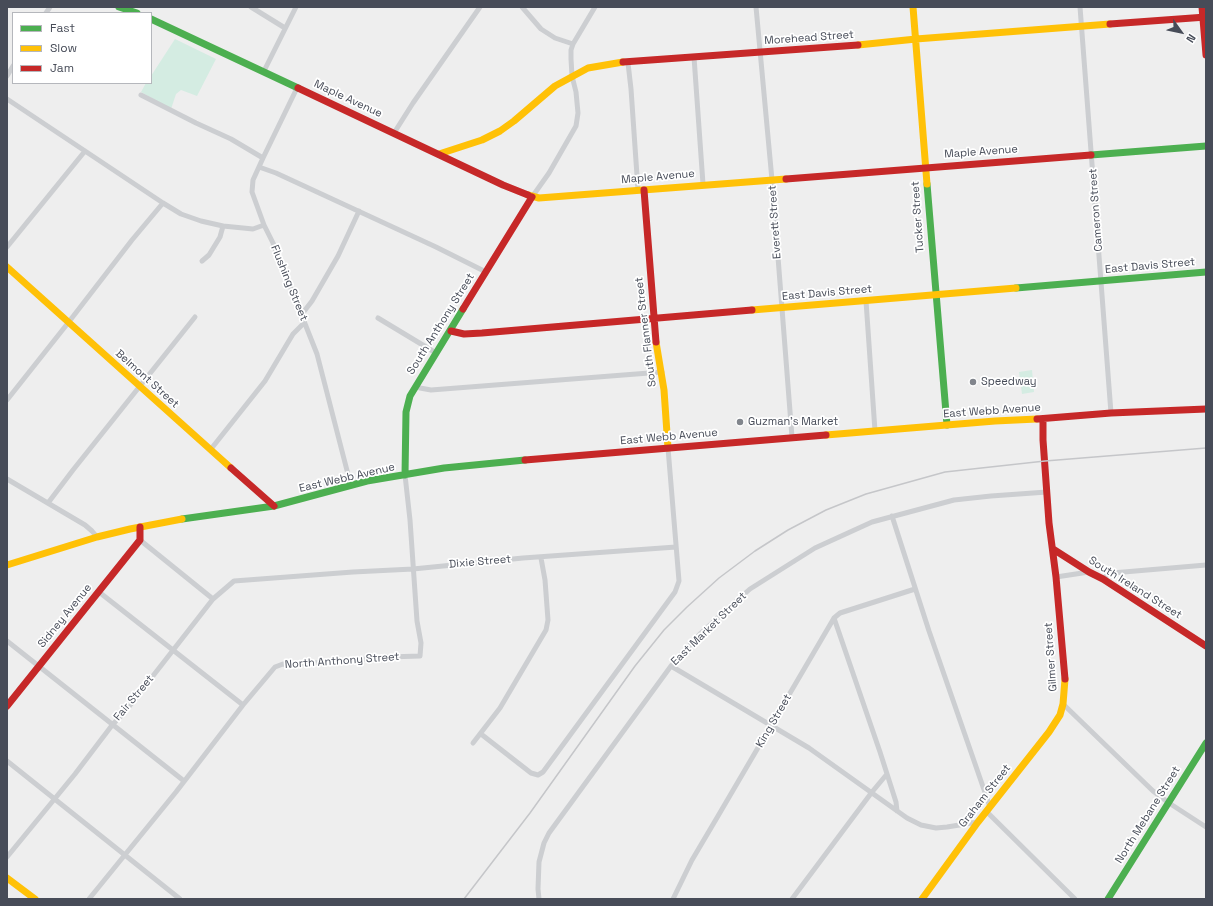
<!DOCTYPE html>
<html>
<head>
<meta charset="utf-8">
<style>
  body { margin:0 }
  #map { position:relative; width:1213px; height:906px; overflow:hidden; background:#eee; font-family:"Space Grotesk",sans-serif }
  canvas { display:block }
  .frame { position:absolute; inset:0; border:8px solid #474c58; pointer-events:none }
  .legend { position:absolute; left:12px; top:12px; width:140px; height:72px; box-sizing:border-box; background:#fff; border:1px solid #b5b7bc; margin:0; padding:5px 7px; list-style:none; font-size:12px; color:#474c58 }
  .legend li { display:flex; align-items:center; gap:8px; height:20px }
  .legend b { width:20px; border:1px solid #b5b7bc }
  .north { position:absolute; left:1161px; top:12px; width:40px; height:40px; -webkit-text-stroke:3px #fff; paint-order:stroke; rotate:123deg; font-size:11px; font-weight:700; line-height:16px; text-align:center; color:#474c58 }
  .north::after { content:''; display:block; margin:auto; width:14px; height:18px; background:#474c58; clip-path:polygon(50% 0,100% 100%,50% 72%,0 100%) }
</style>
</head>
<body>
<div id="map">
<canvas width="1213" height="906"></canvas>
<div class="frame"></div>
<ul class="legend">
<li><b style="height:5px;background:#4caf50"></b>Fast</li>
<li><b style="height:5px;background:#ffc107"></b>Slow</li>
<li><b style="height:5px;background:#c62828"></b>Jam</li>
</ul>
<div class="north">N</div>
</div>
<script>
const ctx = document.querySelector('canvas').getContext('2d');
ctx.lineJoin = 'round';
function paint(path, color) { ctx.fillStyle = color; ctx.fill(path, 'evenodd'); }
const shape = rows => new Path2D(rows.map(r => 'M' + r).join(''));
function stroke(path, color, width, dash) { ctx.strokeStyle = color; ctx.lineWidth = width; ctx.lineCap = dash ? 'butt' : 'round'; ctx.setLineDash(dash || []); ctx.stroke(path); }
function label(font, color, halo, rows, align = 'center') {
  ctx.font = font + ' "Space Grotesk",sans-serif'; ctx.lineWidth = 3.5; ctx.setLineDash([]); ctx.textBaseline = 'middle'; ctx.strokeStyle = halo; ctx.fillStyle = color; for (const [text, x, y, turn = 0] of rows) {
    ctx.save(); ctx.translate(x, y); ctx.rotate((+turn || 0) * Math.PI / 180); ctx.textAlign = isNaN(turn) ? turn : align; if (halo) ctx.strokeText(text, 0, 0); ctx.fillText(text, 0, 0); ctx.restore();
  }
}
const green = shape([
  [175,39,216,59,197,96,181,90,176,94,171,109,141,92,146,83,151,83,151,76],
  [1032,370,1034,392,1022,394,1019,372]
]);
const stream = shape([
  [475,899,476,899]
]);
const street = shape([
  [251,7,285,28],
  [522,7,541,29,555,38,573,44],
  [756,7,772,180,792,437],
  [1080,7,1111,413],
  [46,13,50,7],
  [694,57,703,184],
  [628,63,631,89,638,190],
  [264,71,296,7],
  [7,76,13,66],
  [297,88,263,158,253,180,252,192,264,225,273,243,317,354,351,486],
  [141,95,196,123,231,139,263,158],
  [7,99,163,203,181,214,201,221,223,226,253,229,264,225],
  [394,133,413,103,480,7],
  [259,167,276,173,436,247,486,272],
  [532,197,549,173,576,126,578,113,576,92,572,76,571,59,571,50,573,44,595,7],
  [7,247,85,151],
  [202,261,209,255,220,237,223,226],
  [866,301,875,431],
  [302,314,312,301,338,256,359,211],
  [378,318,436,353],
  [416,386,420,388,431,390,662,372],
  [7,400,68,323,132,240,163,203],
  [211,449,265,381,293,334,304,323],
  [7,479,85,525,92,531,97,537],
  [48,503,73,470,195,317],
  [892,516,929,631,990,807],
  [140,540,213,599],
  [1056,577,1089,572],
  [1103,579,1108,574,1112,573,1206,565],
  [99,592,243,705],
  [834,618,880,752,896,802,897,811],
  [7,641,184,781],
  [671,666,809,748,907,818,921,825,936,828,947,827,978,822],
  [1063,704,1153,791,1169,803,1206,827],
  [481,734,531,773,538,775,543,772,675,592,679,581,668,448],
  [473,743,500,708,546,630,548,620,545,580,541,558],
  [7,761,180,899],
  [987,812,1075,899],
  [7,857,75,774,113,724,124,713,213,599,234,581,353,572,413,569,523,558,676,547],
  [89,899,176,792,243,705,275,667,283,664,288,665,388,657,420,656,421,643,417,621,410,520,405,475],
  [539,899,538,889,539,862,544,843,549,833,671,666,701,633,733,604,750,589,815,548,872,522,954,500,991,496,1047,492],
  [673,899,692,860,718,816,834,618,840,613,915,589],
  [792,899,872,792,887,774]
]);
const fast = shape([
  [119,7,137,13],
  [151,19,298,88],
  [1091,155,1206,146],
  [927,184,947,425],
  [1016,288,1206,272],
  [405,475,406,412,410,396,463,309],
  [182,519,274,506,367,481,444,468,525,460],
  [1108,899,1206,743]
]);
const slow = shape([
  [913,7,927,184],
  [858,45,916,39,1110,24],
  [439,154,482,140,500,131,514,121,555,86,588,68,623,62],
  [528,195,539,198,786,179],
  [7,267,231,468],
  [752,310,1016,288],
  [656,342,664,390,668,448],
  [826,435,995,421,1037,419],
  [7,565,97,537,130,529,182,519],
  [7,878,35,899],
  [922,899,978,822,1049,732,1060,715,1063,704,1065,679]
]);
const jam = shape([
  [1202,7,1206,55],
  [1110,24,1206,17],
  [623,62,858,45],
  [298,88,503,185,528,195],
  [786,179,1091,155],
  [644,190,656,342],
  [463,309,532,197],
  [451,331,464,334,482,333,752,310],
  [1037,419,1111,413,1206,409],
  [1043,419,1043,440,1049,523,1056,577,1065,679],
  [525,460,826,435],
  [231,468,274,506],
  [1053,549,1089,572,1103,579,1206,646],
  [7,706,140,540,140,527]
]);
const rail = shape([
  [464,899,530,813,635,666,664,630,687,607,719,578,755,551,788,530,826,510,866,494,945,472,1045,461,1206,448]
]);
const markers = [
  [973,382,4,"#81858c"],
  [740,422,4,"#81858c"]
];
const streetNames = [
  ["Morehead Street",809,38,-4],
  ["Maple Avenue",348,99,25],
  ["Maple Avenue",981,152,-4],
  ["Maple Avenue",658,177,-5],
  ["Cameron Street",1096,210,-94],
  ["Tucker Street",918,217,-94],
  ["Everett Street",775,222,-94],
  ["East Davis Street",1150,266,-5],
  ["Flushing Street",289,283,68],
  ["East Davis Street",827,293,-5],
  ["South Anthony Street",441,324,-58],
  ["South Flanner Street",646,332,-97],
  ["Belmont Street",147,379,42],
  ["East Webb Avenue",992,411,-4],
  ["East Webb Avenue",669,437,-5],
  ["East Webb Avenue",347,478,-13],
  ["Dixie Street",480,562,-5],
  ["South Ireland Street",1135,588,32],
  ["Sidney Avenue",65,616,-51],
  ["East Market Street",709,629,-44],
  ["Gilmer Street",1051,657,-94],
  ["North Anthony Street",342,661,-4],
  ["Fair Street",134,698,-50],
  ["King Street",774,721,-60],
  ["Graham Street",985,796,-52],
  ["North Mebane Street",1148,815,-58]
];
const poiNames = [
  ["Speedway",981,382],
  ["Guzman's Market",748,422]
];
paint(green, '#d4ece2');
stroke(stream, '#accee6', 1.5);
stroke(street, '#ccced1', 5);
stroke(fast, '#4caf50', 7);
stroke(slow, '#ffc107', 7);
stroke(jam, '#c62828', 7);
stroke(rail, '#c5c6c9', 1.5);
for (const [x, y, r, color] of markers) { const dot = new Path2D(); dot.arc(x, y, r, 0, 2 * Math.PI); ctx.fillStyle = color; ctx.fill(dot); stroke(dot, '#fff', 1.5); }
label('11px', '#474c58', '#fff', streetNames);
label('11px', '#474c58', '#fff', poiNames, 'left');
</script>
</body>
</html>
